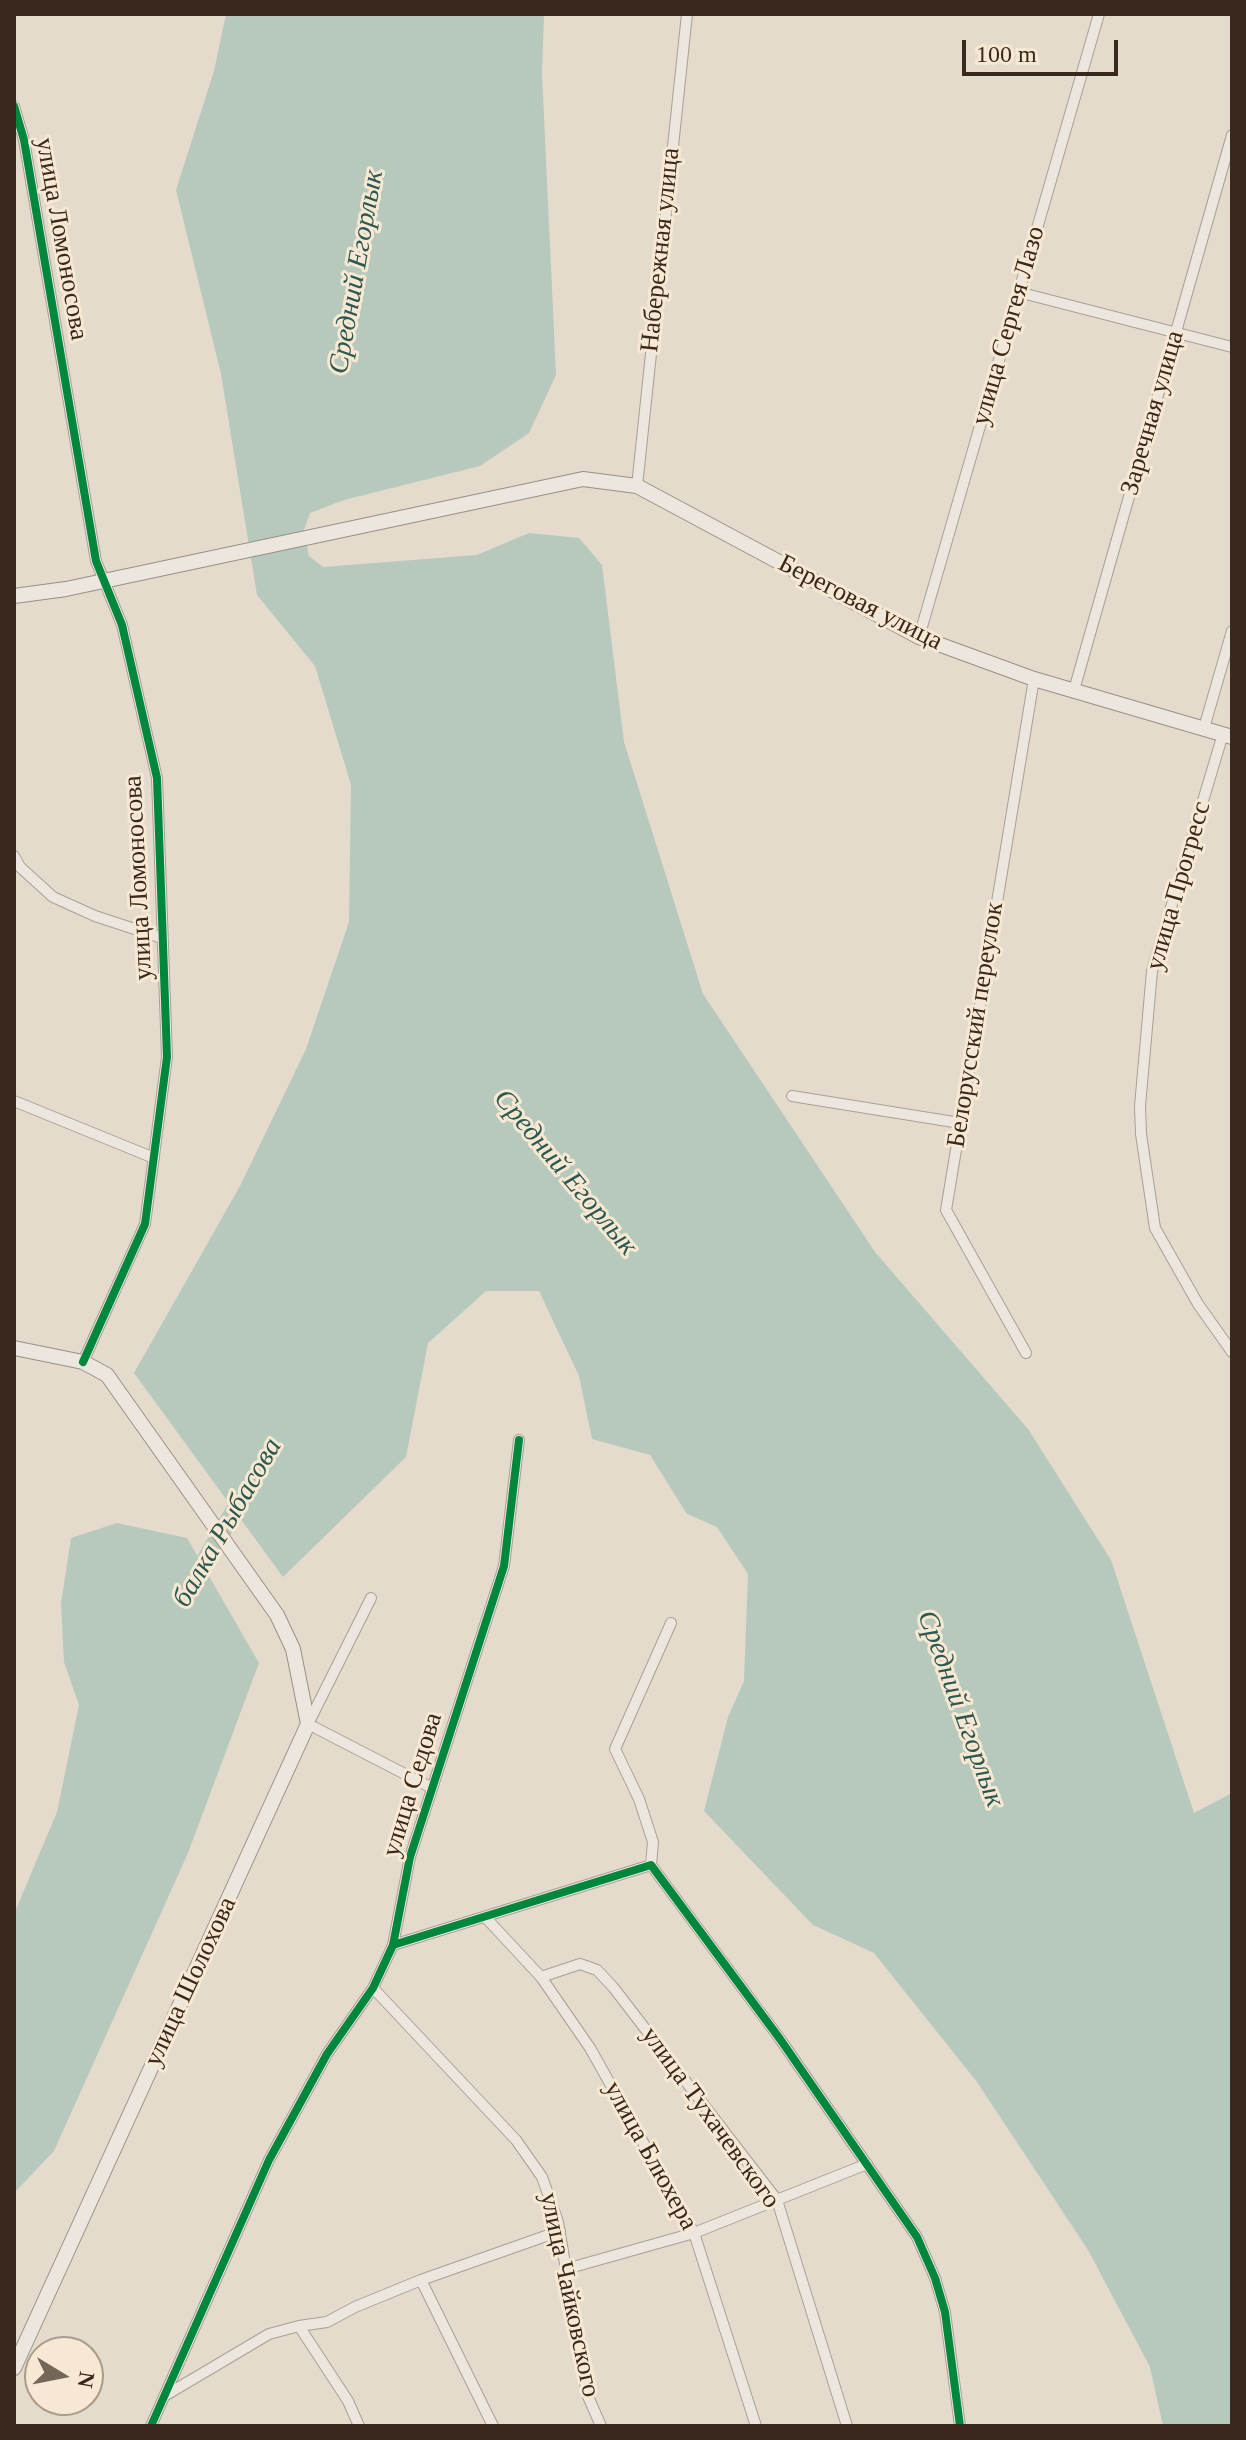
<!DOCTYPE html>
<html>
<head>
<meta charset="utf-8">
<style>
  body { margin:0 }
  #map { position:relative; width:1246px; height:2440px; overflow:hidden; background:#e4dbcc; font-family:Georgia,serif }
  canvas { display:block }
  .frame { position:absolute; inset:0; border:16px solid #38281d; pointer-events:none }
  .north { position:absolute; left:24px; top:2336px; width:80px; height:80px; box-sizing:border-box; background:#f6e8d2; border:2px solid #aa9b8a; border-radius:50%; rotate:100deg; font-size:22px; font-weight:700; line-height:32px; text-align:center; color:#38281d }
  .north::after { content:''; display:block; margin:auto; width:28px; height:36px; background:#74675a; clip-path:polygon(50% 0,100% 100%,50% 72%,0 100%) }
  .scale { position:absolute; left:962px; top:40px; width:156px; height:36px; box-sizing:border-box; border:4px solid #38281d; border-top:0; padding-left:10px; font-size:24px; line-height:28px; white-space:nowrap; color:#38281d; -webkit-text-stroke:6px #f6e8d2; paint-order:stroke }
</style>
</head>
<body>
<div id="map">
<canvas width="1246" height="2440"></canvas>
<div class="frame"></div>
<div class="north">N</div>
<div class="scale">100 m</div>
</div>
<script>
const ctx = document.querySelector('canvas').getContext('2d');
ctx.lineJoin = 'round';
function paint(path, color) { ctx.fillStyle = color; ctx.fill(path, 'evenodd'); }
const shape = rows => new Path2D(rows.map(r => 'M' + r).join(''));
function stroke(path, color, width, dash) { ctx.strokeStyle = color; ctx.lineWidth = width; ctx.lineCap = dash ? 'butt' : 'round'; ctx.setLineDash(dash || []); ctx.stroke(path); }
function label(font, color, halo, rows, align = 'center') {
  ctx.font = font + ' Georgia,serif'; ctx.lineWidth = 6; ctx.setLineDash([]); ctx.textBaseline = 'middle'; ctx.strokeStyle = halo; ctx.fillStyle = color; for (const [text, x, y, turn = 0] of rows) {
    ctx.save(); ctx.translate(x, y); ctx.rotate((+turn || 0) * Math.PI / 180); ctx.textAlign = isNaN(turn) ? turn : align; if (halo) ctx.strokeText(text, 0, 0); ctx.fillText(text, 0, 0); ctx.restore();
  }
}
const water = shape([
  [226,14,544,14,542,74,556,375,529,433,480,466,344,500,310,513,304,530,309,556,323,567,477,555,529,533,579,538,602,565,624,742,703,994,875,1252,1028,1429,1111,1560,1194,1813,1232,1793,1232,2426,1163,2426,1150,2367,1088,2250,977,2082,874,1953,813,1925,704,1811,728,1717,744,1681,748,1574,717,1527,687,1514,650,1455,592,1439,579,1376,539,1291,486,1291,428,1343,406,1457,283,1577,134,1373,240,1186,306,1049,349,922,351,785,315,666,257,595,221,374,176,190,214,71],
  [117,1523,187,1538,259,1663,188,1853,54,2151,14,2193,14,1914,57,1812,79,1705,64,1662,61,1604,71,1538]
]);
const river = shape([
  [190,1586,246,1491]
]);
const minor = shape([
  [14,106,24,140,96,561,122,625,157,778,167,1057,145,1224,83,1362],
  [1018,292,1232,347],
  [637,486,687,14],
  [919,637,1099,14],
  [1074,690,1232,135],
  [1204,728,1232,631],
  [1223,734,1152,971,1140,1106,1141,1134,1155,1228,1198,1304,1232,1352],
  [14,856,20,867,53,897,95,916,162,938],
  [792,1096,960,1123],
  [14,1101,154,1158],
  [1026,1353,946,1210,1034,679],
  [371,1598,308,1724,432,1788],
  [651,1865,653,1842,639,1799,615,1749,671,1623],
  [486,1918,541,1977,590,2048,694,2233,756,2426],
  [393,1945,651,1865,780,2039,917,2237,935,2278,945,2312,960,2426],
  [541,1977,580,1964,597,1970,613,1987,777,2200,847,2426],
  [373,1988,516,2140,542,2177,558,2222,587,2394,601,2426],
  [566,2269,694,2233,867,2164],
  [421,2280,493,2426],
  [299,2326,348,2401,359,2426],
  [166,2395,269,2334,299,2326,327,2322,355,2307,421,2280,560,2231],
  [151,2426,269,2160,327,2054,373,1988,393,1945,410,1857,504,1566,519,1440]
]);
const secondary = shape([
  [14,596,66,589,583,479,637,486,919,637,1034,679,1232,737],
  [14,1348,83,1362,107,1375,277,1615,293,1649,308,1724,14,2368]
]);
const cycleway = shape([
  [14,106,24,140,96,561,122,625,157,778,167,1057,145,1224,83,1362],
  [393,1945,651,1865,780,2039,917,2237,935,2278,945,2312,960,2426],
  [151,2426,269,2160,327,2054,373,1988,393,1945,410,1857,504,1566,519,1440]
]);
const streetNames = [
  ["улица Ломоносова",61,239,80],
  ["Набережная улица",661,250,-84],
  ["улица Сергея Лазо",1009,326,-74],
  ["Заречная улица",1153,413,-74],
  ["Береговая улица",860,603,27],
  ["улица Ломоносова",139,878,-93],
  ["улица Прогресс",1179,886,-74],
  ["Белорусский переулок",976,1025,-81],
  ["улица Седова",413,1785,-73],
  ["улица Шолохова",191,1982,-65],
  ["улица Тухачевского",710,2118,54],
  ["улица Блюхера",650,2156,61],
  ["улица Чайковского",569,2295,78]
];
const waterNames = [
  ["Средний Егорлык",357,272,-80],
  ["Средний Егорлык",565,1173,50],
  ["балка Рыбасова",228,1523,-60],
  ["Средний Егорлык",960,1709,70]
];
paint(water, '#b7c9bd');
stroke(river, '#b7c9bd', 18);
stroke(minor, '#a9a095', 12);
stroke(secondary, '#999085', 16);
stroke(minor, '#ece6de', 10);
stroke(secondary, '#ece6de', 14);
stroke(cycleway, '#00873e', 8);
label('26px', '#38281d', '#f6e8d2', streetNames);
label('italic 28px', '#2c5851', '#f6e8d2', waterNames);
</script>
</body>
</html>
